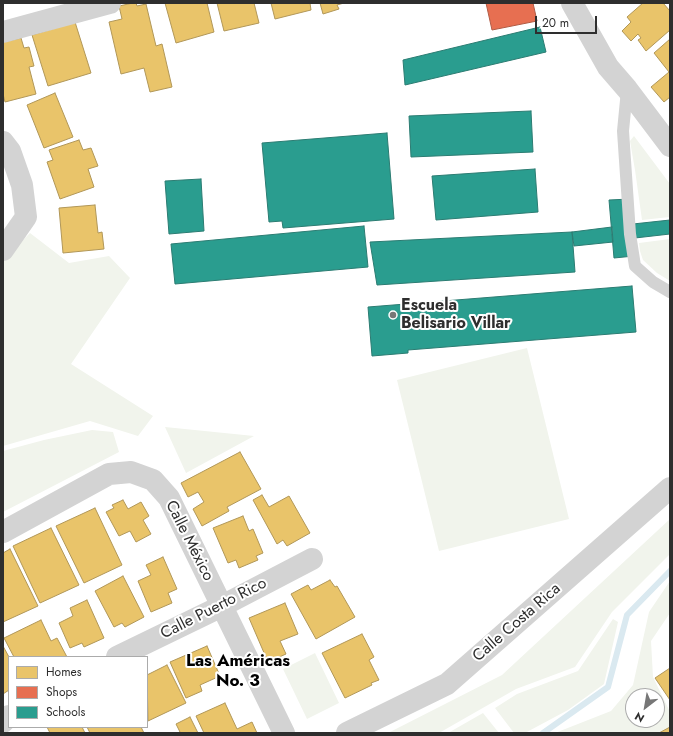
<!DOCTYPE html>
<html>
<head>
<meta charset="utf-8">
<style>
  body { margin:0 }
  #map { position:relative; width:673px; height:736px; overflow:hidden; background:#fff; font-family:Jost,sans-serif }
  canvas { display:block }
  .frame { position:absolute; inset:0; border:4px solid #2e2e2e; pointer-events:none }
  .legend { position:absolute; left:8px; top:656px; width:140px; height:72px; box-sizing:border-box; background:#fff; border:1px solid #ababab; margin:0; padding:5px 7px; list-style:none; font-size:12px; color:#2e2e2e }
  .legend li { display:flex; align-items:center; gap:8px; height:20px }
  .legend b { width:20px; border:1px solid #ababab }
  .north { position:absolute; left:625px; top:688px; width:40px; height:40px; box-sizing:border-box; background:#fff; border:1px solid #ababab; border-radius:50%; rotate:211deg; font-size:11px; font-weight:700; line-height:16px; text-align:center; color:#2e2e2e }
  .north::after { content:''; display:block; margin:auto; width:14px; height:18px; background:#777; clip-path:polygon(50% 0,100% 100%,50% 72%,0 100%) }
  .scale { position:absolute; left:535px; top:16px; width:62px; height:18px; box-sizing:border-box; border:2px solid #2e2e2e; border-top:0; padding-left:5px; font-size:12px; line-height:14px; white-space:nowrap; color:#2e2e2e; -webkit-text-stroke:3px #fff; paint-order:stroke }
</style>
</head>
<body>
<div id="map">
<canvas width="673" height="736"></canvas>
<div class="frame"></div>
<ul class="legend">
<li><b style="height:11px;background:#e9c46a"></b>Homes</li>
<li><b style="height:11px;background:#e76f51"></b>Shops</li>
<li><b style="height:11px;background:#2a9d8f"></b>Schools</li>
</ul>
<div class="north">N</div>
<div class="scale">20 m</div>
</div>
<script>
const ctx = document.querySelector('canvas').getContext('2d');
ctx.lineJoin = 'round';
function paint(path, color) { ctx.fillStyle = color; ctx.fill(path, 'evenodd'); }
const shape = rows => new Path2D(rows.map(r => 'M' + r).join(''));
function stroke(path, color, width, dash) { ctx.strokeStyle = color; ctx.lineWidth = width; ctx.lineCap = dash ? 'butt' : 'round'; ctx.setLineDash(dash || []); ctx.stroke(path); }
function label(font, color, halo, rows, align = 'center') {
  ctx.font = font + ' Jost,sans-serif'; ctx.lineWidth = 4; ctx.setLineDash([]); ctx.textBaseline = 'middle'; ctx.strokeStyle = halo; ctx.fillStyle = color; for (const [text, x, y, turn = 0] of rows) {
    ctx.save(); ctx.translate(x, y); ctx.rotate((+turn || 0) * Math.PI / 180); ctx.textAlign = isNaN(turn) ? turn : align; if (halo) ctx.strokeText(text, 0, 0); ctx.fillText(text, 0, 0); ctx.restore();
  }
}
const green = shape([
  [634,136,670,184,670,217,642,220,635,170,630,141],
  [30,233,69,263,109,256,130,278,71,364,153,416,138,436,90,421,3,446,3,260],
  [670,239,670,281,657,273,643,260,640,251,639,243],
  [527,348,569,519,439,551,397,380],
  [165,427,254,436,186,473],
  [92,430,113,432,119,452,3,512,3,451,44,440],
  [670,519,670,554,612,612,575,667,516,689,439,733,388,733,502,675],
  [670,581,670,613,651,641,653,677,670,712,670,733,555,733,611,711,633,685,649,612],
  [633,696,657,696,657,720,633,720],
  [613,619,618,622,604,684,568,710,525,733,514,733,495,708,517,694,578,671],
  [315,653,339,703,307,719,283,669],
  [483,713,499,733,448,733]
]);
const homes = shape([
  [133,3,136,3,137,6,146,4,156,46,162,44,172,87,150,92,144,68,121,74,109,22,122,19,119,6,133,3],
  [165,3,207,3,214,32,176,43,165,3],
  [217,3,254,3,259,23,224,31,217,3],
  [271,3,310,3,311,10,275,19,271,3],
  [320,3,344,3,337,5,339,9,323,14,320,3],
  [643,3,663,3,670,11,670,30,646,51,638,40,641,38,638,34,631,41,622,31,631,22,627,17,643,3],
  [75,22,91,73,48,86,32,35,75,22],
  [21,38,24,48,29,47,34,66,29,67,36,94,5,102,3,94,3,42,21,38],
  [670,39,670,97,664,102,651,87,669,72,654,53,670,39],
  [55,93,73,137,44,148,27,105,55,93],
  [79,140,83,150,91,148,98,166,88,169,94,187,60,199,47,162,53,160,49,150,79,140],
  [95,205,98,233,102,232,104,249,63,253,59,208,95,205],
  [240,452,261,489,227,507,229,511,202,526,193,509,204,502,198,492,188,497,181,483,240,452],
  [262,495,269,507,289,496,310,533,287,546,283,540,277,544,253,500,262,495],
  [123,500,128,509,141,502,149,516,143,520,151,534,136,542,130,531,119,536,106,512,114,508,112,505,123,500],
  [95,508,122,565,84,583,56,526,95,508],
  [243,516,249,531,253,529,263,553,256,556,258,560,239,568,236,560,228,563,213,528,243,516],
  [51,528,79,585,40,603,13,546,51,528],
  [10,549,38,606,3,622,3,553,10,549],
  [163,557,177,589,168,593,172,603,151,612,138,581,151,575,146,565,163,557],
  [123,576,144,617,125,627,122,623,114,627,95,591,123,576],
  [330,580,335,587,337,586,355,617,316,639,291,594,308,585,311,590,330,580],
  [87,600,104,638,84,647,82,643,70,648,59,623,73,616,70,608,87,600],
  [285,603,298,634,280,641,286,654,268,662,249,618,285,603],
  [41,620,51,641,57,638,67,657,14,657,4,638,41,620],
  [362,634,374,657,369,660,379,680,371,683,372,685,345,698,322,653,362,634],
  [3,646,9,657,9,690,3,694,3,646],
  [207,646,220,676,200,685,202,691,186,698,170,662,207,646],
  [167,665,186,703,148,721,147,675,167,665],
  [670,668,670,700,655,678,670,668],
  [225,703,237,729,252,722,257,733,204,733,196,716,225,703],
  [190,717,198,733,177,733,180,732,176,724,190,717],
  [47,727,82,727,85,733,50,733,47,727],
  [87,727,141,727,144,733,90,733,87,727],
  [670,727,670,733,659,733,670,727]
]);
const shops = shape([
  [486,3,533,3,537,21,492,30,486,3]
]);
const schools = shape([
  [540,27,546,52,405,85,403,60,540,27],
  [531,111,533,152,411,157,409,116,531,111],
  [387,133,394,219,283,228,282,221,269,222,262,143,387,133],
  [535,169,538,212,436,220,432,176,535,169],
  [201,179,204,231,169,234,165,181,201,179],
  [630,199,634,256,614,258,609,200,630,199],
  [670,220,670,234,635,238,633,224,670,220],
  [364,226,368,267,175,284,171,244,364,226],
  [612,227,613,242,574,246,572,232,612,227],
  [572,232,575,272,377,285,370,242,572,232],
  [632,286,636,332,408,350,408,353,372,356,368,307,632,286]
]);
const stream = shape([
  [543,733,608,687,627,615,670,571]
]);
const service = shape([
  [627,90,623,131,630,234,635,266,653,282,670,292]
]);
const minor = shape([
  [572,3,608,67,627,89,670,146],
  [3,32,110,3],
  [3,142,10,151,22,185,26,217,3,250],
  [3,532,109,474,131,472,153,480,169,498,284,733],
  [117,657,222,606,312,559],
  [3,722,9,716],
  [347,733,447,684,670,488]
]);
const markers = [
  [393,315,4,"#777"]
];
const poiNames = [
  ["Escuela",401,306],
  ["Belisario Villar",401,324]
];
const streetNames = [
  ["Calle México",189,541,63],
  ["Calle Puerto Rico",214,609,-27],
  ["Calle Costa Rica",517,623,-41]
];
const neighbourhoodNames = [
  ["Las Américas",238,662],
  ["No. 3",238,682]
];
paint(green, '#f1f4ec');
paint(homes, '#e9c46a');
stroke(homes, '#b19758', 1);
paint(shops, '#e76f51');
stroke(shops, '#b05c46', 1);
paint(schools, '#2a9d8f');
stroke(schools, '#2b7c72', 1);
stroke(stream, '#dae9f0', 6);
stroke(service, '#d3d3d3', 12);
stroke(minor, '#d3d3d3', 22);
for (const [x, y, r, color] of markers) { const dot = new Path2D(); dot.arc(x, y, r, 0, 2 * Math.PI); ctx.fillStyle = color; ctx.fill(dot); stroke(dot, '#fff', 1.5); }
label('bold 16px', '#2e2e2e', '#fff', poiNames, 'left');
label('16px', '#2e2e2e', '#fff', streetNames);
label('bold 17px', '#000', '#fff', neighbourhoodNames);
</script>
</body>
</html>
